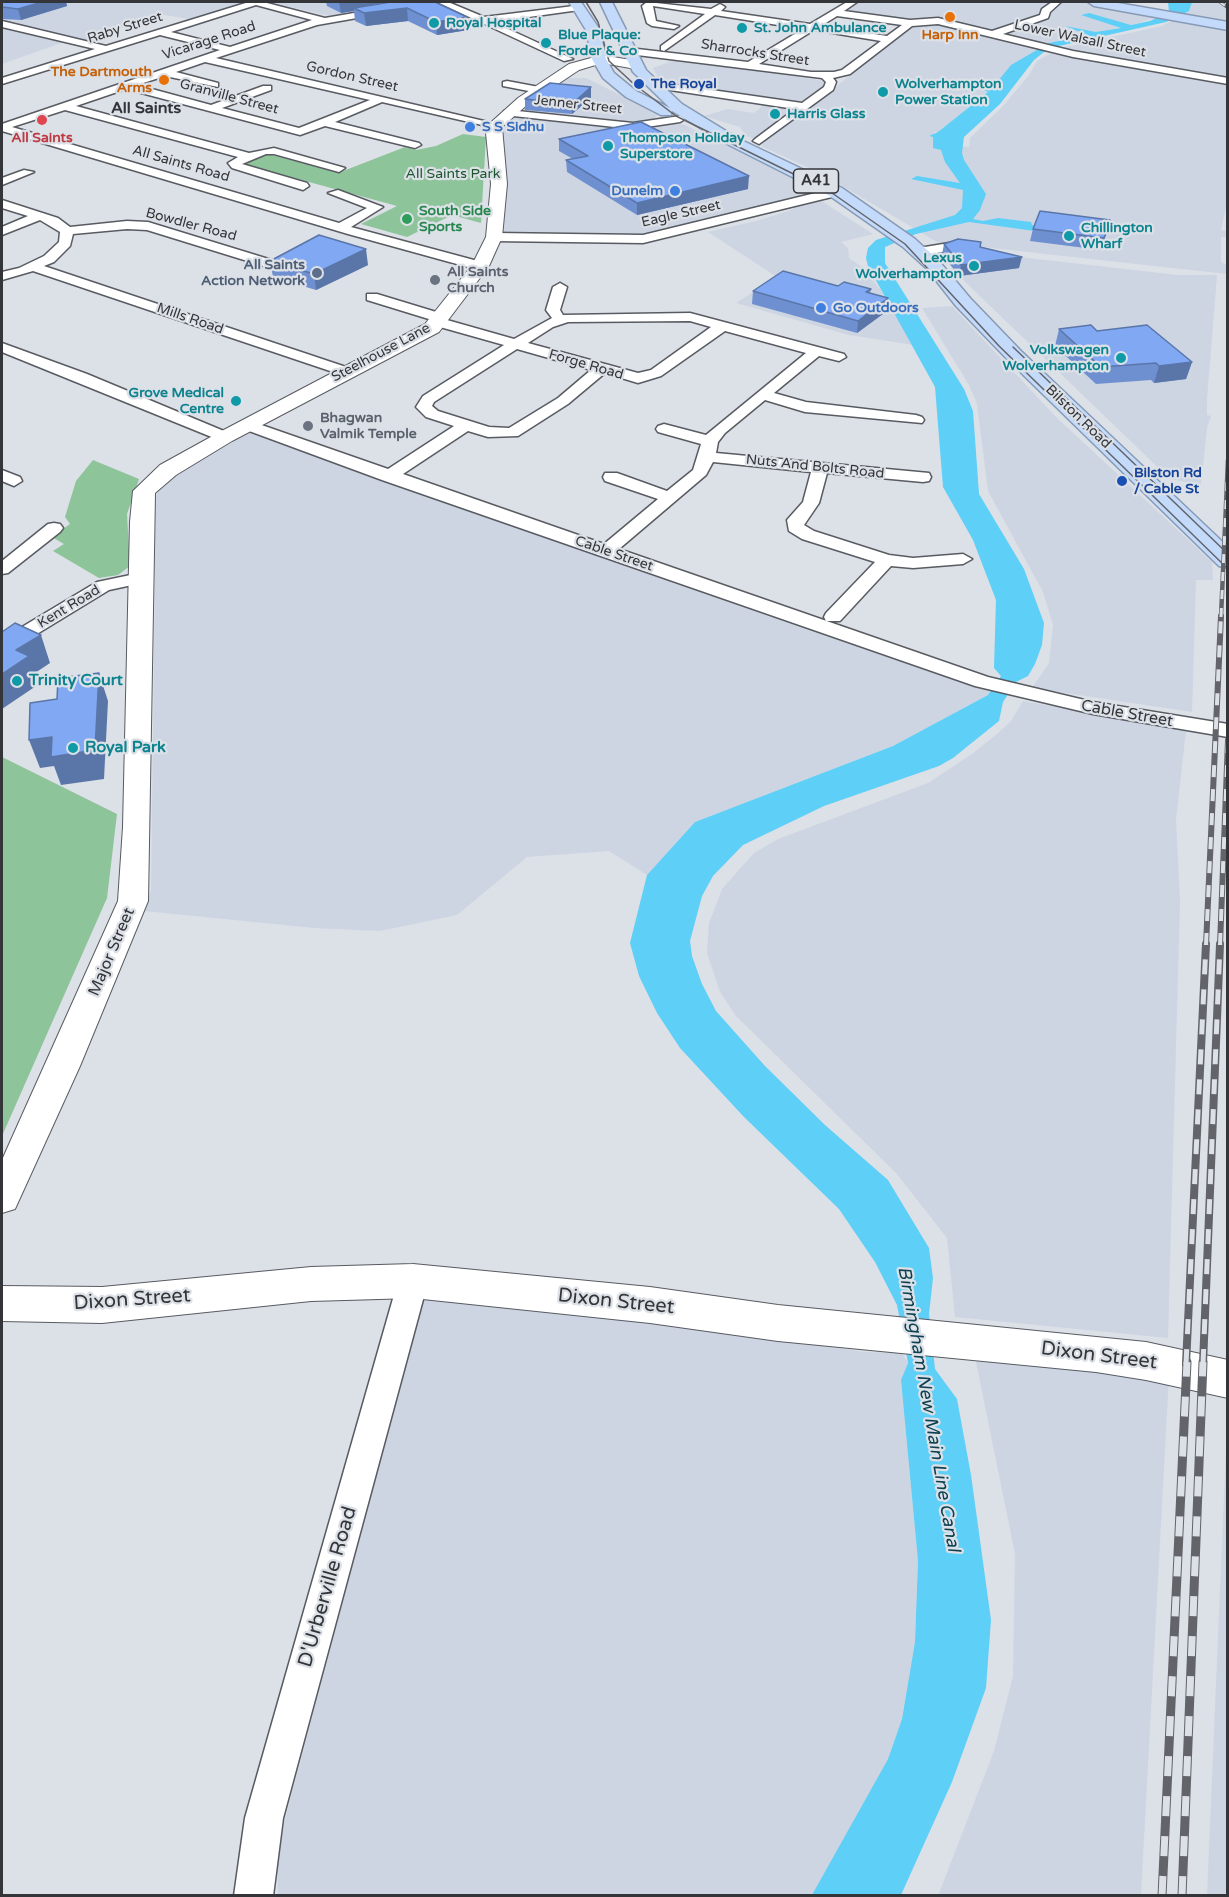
<!DOCTYPE html>
<html>
<head>
<meta charset="utf-8">
<style>
  body { margin:0 }
  #map { position:relative; width:1229px; height:1897px; overflow:hidden; background:#dce0e7; font-family:"Varela Round",sans-serif }
  canvas { display:block }
  .frame { position:absolute; inset:0; border:3px solid #343538; pointer-events:none }
</style>
</head>
<body>
<div id="map">
<canvas width="1229" height="1897"></canvas>
<div class="frame"></div>
</div>
<script>
const ctx = document.querySelector('canvas').getContext('2d');
ctx.lineJoin = 'round';
function paint(path, color) { ctx.fillStyle = color; ctx.fill(path, 'evenodd'); }
const shape = rows => new Path2D(rows.map(r => 'M' + r).join(''));
function stroke(path, color, width, dash) { ctx.strokeStyle = color; ctx.lineWidth = width; ctx.lineCap = dash ? 'butt' : 'round'; ctx.setLineDash(dash || []); ctx.stroke(path); }
function label(font, color, halo, rows, align = 'center') {
  ctx.font = font + ' "Varela Round",sans-serif'; ctx.lineWidth = 4.5; ctx.setLineDash([]); ctx.textBaseline = 'middle'; ctx.strokeStyle = halo; ctx.fillStyle = color; for (const [text, x, y, turn = 0] of rows) {
    ctx.save(); ctx.translate(x, y); ctx.rotate((+turn || 0) * Math.PI / 180); ctx.textAlign = isNaN(turn) ? turn : align; if (halo) ctx.strokeText(text, 0, 0); ctx.fillText(text, 0, 0); ctx.restore();
  }
}
const built = shape([
  [2,2,236,2,245,3,190,19,164,15,86,40,2,22],
  [268,2,416,2,331,16],
  [856,2,1080,2,1162,16,1131,25,1083,14,1121,28,1065,38,1009,68,993,87,982,84,977,87,989,91,938,132,934,132,933,143,969,147,970,138,1003,106,1029,75,1037,61,1053,52,1097,63,1227,83,1228,198,1221,230,1227,231,1227,237,1221,237,1221,262,1227,265,1227,274,937,242,824,175,761,146,765,142,746,136,740,127,704,116,728,109,754,113,767,102,808,109,914,24,838,12],
  [1191,3,1227,3,1227,23,1180,14,1189,11],
  [1176,19,1227,28,1227,78,1060,48,1162,26],
  [2,27,64,42,2,64],
  [699,59,823,81,827,83,798,103,660,81,653,68,674,60],
  [566,78,586,78,658,114,654,119,636,123,527,112,521,107],
  [514,115,641,128,672,123,685,125,819,191,641,235,501,232,505,156,499,128],
  [820,200,873,234,841,242,848,248,849,258,862,267,880,289,914,345,849,335,736,303,777,277,708,232,760,220,794,209,796,206],
  [948,249,1178,275,1217,275,1207,399,1207,415,1211,416,1207,428,1201,485,1170,479,959,276,943,258,944,250],
  [952,306,1056,417,1212,562,1213,580,1196,580,1192,712,1032,688,1049,663,1053,625,1043,592,988,491,977,404,969,385,922,308],
  [249,433,796,626,991,691,988,695,893,746,695,822,647,875,609,851,527,857,457,915,380,931,314,928,144,911,151,890,155,574,153,502,164,480],
  [1023,701,1186,730,1176,820,1180,901,1168,1338,955,1317,947,1238,896,1173,736,1016,720,992,707,953,709,923,722,889,754,853,778,839,928,783,972,754,997,734,1011,721],
  [424,1297,733,1331,864,1352,902,1353,908,1363,901,1381,918,1561,915,1642,902,1719,888,1759,847,1833,834,1864,812,1895,278,1895,277,1849],
  [975,1357,1169,1375,1141,1895,938,1896,994,1751,1013,1676,1015,1554],
  [1227,1426,1228,1895,1207,1896,1207,1895]
]);
const green = shape([
  [463,134,486,137,481,223,452,215,407,237,361,224,397,206,243,164,268,154,338,173,405,147,416,150,436,146],
  [93,460,139,479,127,514,130,566,118,575,99,578,53,551,64,544,52,537,70,524,65,517,76,481],
  [2,757,117,814,107,898,2,1136]
]);
const water = shape([
  [1168,2,1227,3,1192,2,1189,11,1166,22,1059,46,1044,52,1034,60,1000,104,964,137,962,153,964,160,986,194,980,210,973,219,983,221,998,218,1031,222,1032,225,1087,232,1086,238,969,222,916,234,885,247,885,263,964,389,973,411,979,494,1024,569,1044,623,1042,645,1035,664,1028,676,1016,682,1003,702,999,721,953,758,939,766,824,806,743,845,713,876,702,896,690,941,692,956,702,984,716,1011,765,1066,825,1125,888,1180,929,1248,933,1278,929,1314,935,1369,957,1399,971,1475,991,1620,986,1688,952,1782,901,1895,812,1895,888,1759,902,1719,915,1642,918,1561,901,1380,908,1363,897,1305,875,1262,839,1209,744,1117,680,1048,657,1013,639,976,630,943,647,875,695,822,893,746,988,695,1001,676,994,668,996,600,973,540,943,487,935,387,868,266,866,258,868,248,876,240,955,215,962,208,963,190,911,179,917,176,960,183,945,162,941,150,933,148,933,137,929,136,938,132,988,92,976,86,981,84,993,87,1011,65,1049,43,1088,35,1065,26,1096,32,1121,28,1081,15,1089,13,1131,25,1150,21,1169,12]
]);
const minor = shape([
  [249,2,263,2,325,18,418,2,435,2,431,5,317,25,216,58,501,125,495,128,382,102,335,122,419,143,421,145,415,148,325,126,300,135,126,89,76,106,249,153,274,148,345,168,339,172,274,154,266,154,242,164,307,183,309,186,303,190,232,168,228,163,238,157,65,110,12,127,339,223,367,208,328,193,338,190,383,207,351,227,485,263,485,269,475,269,348,234,2,131,2,124,220,50,160,35,2,84,2,78,95,49,2,27,2,21,106,46,249,2],
  [256,5,312,20,230,47,171,32,256,5],
  [205,62,370,100,299,128,222,108,271,90,271,86,263,86,211,105,137,85,165,76,218,87,218,83,176,72,205,62],
  [437,2,448,2,484,17,582,5,582,9,579,10,493,22,573,59,564,61,437,2],
  [647,2,711,9,720,4,725,7,721,11,810,24,847,2,857,2,844,11,910,20,938,18,992,31,1040,15,1042,9,1052,2,1061,2,1050,12,1048,18,1003,34,1073,51,1228,78,1228,84,1073,57,938,24,912,26,850,74,833,78,836,82,833,90,759,144,753,141,755,139,795,109,670,90,665,87,670,84,802,103,824,87,826,82,822,78,629,54,624,51,629,48,748,62,803,29,715,15,664,51,661,50,661,46,705,14,653,6,656,21,679,26,674,29,652,26,647,23,642,6,647,2],
  [837,16,902,25,887,36,821,26,837,16],
  [814,30,881,41,842,70,834,72,811,72,759,64,814,30],
  [507,81,539,87,544,90,539,93,503,86,503,82,507,81],
  [508,110,633,123,680,116,685,119,680,122,633,129,504,115,504,111,508,110],
  [24,170,34,172,2,185,2,178,24,170],
  [836,188,842,192,840,195,643,243,494,241,488,237,494,233,643,235,836,188],
  [2,200,58,218,70,227,127,221,148,222,275,261,277,264,270,268,147,230,127,229,73,234,70,246,54,262,44,266,352,369,354,372,347,376,342,375,33,271,2,280,2,272,19,268,44,256,59,242,60,232,40,220,2,235,2,227,28,216,2,208,2,200],
  [949,243,954,244,954,250,919,256,912,252,919,248,949,243],
  [560,283,567,287,560,310,563,315,690,313,844,354,846,357,839,361,819,356,774,393,806,402,916,415,922,417,924,420,922,423,805,412,765,400,725,433,718,442,716,453,929,473,931,477,929,481,923,482,827,473,819,503,804,525,814,531,889,555,913,558,963,554,972,559,963,564,913,568,891,566,840,621,826,621,824,617,826,613,875,562,802,539,789,531,787,520,803,502,811,472,713,462,706,475,619,549,988,677,1093,702,1228,724,1228,737,1093,714,975,686,382,480,241,428,239,425,247,420,253,422,388,469,454,426,426,417,416,407,423,396,504,345,433,325,432,320,367,300,367,294,377,294,446,315,447,320,514,339,552,318,546,310,553,287,560,283],
  [690,321,711,327,651,370,638,373,528,343,553,327,568,322,690,321],
  [725,331,806,353,706,435,664,424,658,426,656,429,658,432,701,444,693,470,667,491,617,473,605,473,603,477,605,481,658,499,604,544,403,474,468,431,488,437,518,436,568,404,605,373,638,383,661,376,725,331],
  [517,349,591,370,558,398,509,428,489,427,438,411,432,406,434,402,517,349],
  [2,343,87,374,231,434,233,437,225,442,219,440,2,352,2,343],
  [2,470,20,477,22,481,14,486,2,481,2,470],
  [54,523,60,524,63,528,60,532,8,573,2,574,2,561,48,524,54,523],
  [140,573,146,574,149,578,146,582,109,590,9,651,2,653,2,639,97,582,140,573],
  [413,1268,423,1272,428,1281,283,1818,273,1896,234,1896,245,1818,398,1281,403,1272,413,1268]
]);
const tertiary = shape([
  [602,55,636,61,643,65,636,69,602,63,579,70,528,104,502,127,507,184,502,237,489,266,439,332,232,441,176,475,155,493,148,901,80,1066,15,1209,2,1213,2,1160,118,901,123,827,130,522,133,491,160,465,218,433,425,324,472,265,486,237,491,184,486,133,488,125,518,98,569,64,602,55],
  [413,1264,650,1287,778,1305,1146,1342,1228,1360,1228,1398,1146,1380,1096,1372,778,1341,650,1323,413,1298,311,1301,102,1323,2,1321,2,1286,102,1287,311,1267,413,1264]
]);
const trunk = shape([
  [569,2,581,2,600,30,606,59,614,73,636,91,670,108,633,72,600,2,612,2,646,70,682,104,739,139,842,188,915,239,939,261,970,298,1021,351,1228,547,1228,568,1219,566,1007,359,956,306,927,269,903,247,830,196,729,145,672,111,671,115,661,115,626,97,603,78,592,59,586,30,569,2],
  [1088,2,1112,2,1228,22,1228,30,1094,6,1088,2]
]);
const tram = shape([
  [586,2,598,22,609,61,635,85,676,116,832,193,905,244,999,346,1228,569],
  [1013,347,1228,554]
]);
const railFar4 = shape([
  [1220,2,1228,8]
]);
const railFar3 = shape([
  [1221,617,1228,460]
]);
const railFar2 = shape([
  [1206,945,1221,616],
  [1220,945,1228,740]
]);
const railFar1 = shape([
  [1186,1364,1206,944],
  [1203,1364,1220,944]
]);
const rail = shape([
  [1162,1896,1187,1362],
  [1182,1896,1203,1362]
]);
const wall = shape([
  [2,2,66,2,67,6,21,20,3,19,2,20],
  [326,2,435,2,468,30,437,35,408,21,366,26,355,21,354,11,341,13,327,6],
  [591,87,591,98,572,114,525,110,525,99],
  [559,139,748,189,637,215,567,172,566,160,573,159,559,151],
  [1033,229,1107,232,1101,250,1030,241],
  [944,244,980,247,1019,268,959,276,942,254],
  [270,261,368,265,316,290,273,277],
  [838,286,871,289,870,293,888,298,887,311,857,333,752,304,753,291],
  [1059,329,1097,331,1192,362,1186,379,1154,383,1151,380,1096,384,1055,346]
]);
const shadedWall = shape([
  [42,2,66,2,67,6,21,20,18,9],
  [339,2,414,2,354,8,354,11,341,13],
  [407,8,408,21,366,26,364,13],
  [467,17,468,30,437,35,436,22],
  [591,87,591,98,572,114,572,104],
  [749,176,748,189,637,215,637,203],
  [366,249,368,265,316,290,314,274],
  [1022,257,1019,268,959,276,961,265],
  [888,298,887,311,857,333,858,321],
  [1192,362,1186,379,1154,383,1159,366],
  [41,635,50,663,35,673,39,684,2,709,2,674,16,650],
  [99,673,108,701,104,779,61,785,54,766,40,768,29,740,52,737]
]);
const building = shape([
  [2,2,42,2,18,9,2,7,2,2],
  [391,2,435,2,467,17,436,22,407,8,364,13,354,8,391,2],
  [550,83,591,87,572,104,525,99,550,83],
  [641,122,749,176,637,203,566,160,588,156,559,139,641,122],
  [1040,211,1110,220,1104,238,1033,229,1040,211],
  [319,235,366,249,314,274,270,261,319,235],
  [958,239,981,242,980,247,1022,257,961,265,944,244,958,239],
  [783,271,838,286,844,282,871,289,866,292,888,298,858,321,753,291,783,271],
  [1091,325,1097,331,1147,325,1192,362,1159,366,1156,363,1101,367,1059,329,1091,325],
  [15,623,41,635,16,650,29,656,2,674,2,632,15,623],
  [99,673,95,750,51,757,52,737,29,740,30,703,57,699,58,678,99,673]
]);
const markers = [
  [950,17,6,"#e8710a"],
  [434,23,6,"#0f9aa8"],
  [742,28,6,"#0f9aa8"],
  [546,43,6,"#0f9aa8"],
  [164,80,6,"#e8710a"],
  [639,84,6,"#1a4fb4"],
  [883,92,6,"#0f9aa8"],
  [775,114,6,"#0f9aa8"],
  [42,120,6,"#e0444e"],
  [470,127,6,"#3f7fe0"],
  [608,146,6,"#0f9aa8"],
  [675,191,6,"#3f7fe0"],
  [407,219,6,"#2e9e5b"],
  [1069,236,6,"#0f9aa8"],
  [974,266,6,"#0f9aa8"],
  [317,273,6,"#5c6f8a"],
  [435,280,6,"#6b7280"],
  [821,308,6,"#3f7fe0"],
  [1121,358,6,"#0f9aa8"],
  [236,401,6,"#0f9aa8"],
  [308,426,6,"#6b7280"],
  [1122,481,6,"#1a4fb4"],
  [17,681,6,"#0f9aa8"],
  [73,748,6,"#0f9aa8"]
];
const farCulturenames = [
  ["Royal Hospital",446,23],
  ["St. John Ambulance",754,28],
  ["Blue Plaque:",558,35],
  ["Forder & Co",558,51],
  ["Wolverhampton",895,84],
  ["Power Station",895,100],
  ["Harris Glass",787,114],
  ["Thompson Holiday",620,138],
  ["Superstore",620,154],
  ["Chillington",1081,228],
  ["Wharf",1081,244],
  ["Lexus",962,258,"right"],
  ["Wolverhampton",962,274,"right"],
  ["Volkswagen",1109,350,"right"],
  ["Wolverhampton",1109,366,"right"],
  ["Grove Medical",224,393,"right"],
  ["Centre",224,409,"right"]
];
const farStreetnames = [
  ["Raby Street",125,28,-17],
  ["Lower Walsall Street",1080,39,12],
  ["Vicarage Road",209,41,-18],
  ["Sharrocks Street",755,53,9],
  ["Gordon Street",352,77,13],
  ["Granville Street",229,97,15],
  ["Jenner Street",578,105,6],
  ["All Saints Road",181,164,16],
  ["Eagle Street",681,214,-13],
  ["Bowdler Road",191,225,15],
  ["Mills Road",190,319,19],
  ["Steelhouse Lane",381,353,-28],
  ["Forge Road",586,365,16],
  ["Bilston Road",1078,417,44],
  ["Nuts And Bolts Road",815,467,6],
  ["Cable Street",614,554,19],
  ["Kent Road",69,607,-31]
];
const farFoodnames = [
  ["Harp Inn",950,35],
  ["The Dartmouth",152,72,"right"],
  ["Arms",152,88,"right"]
];
const farTransitnames = [
  ["The Royal",651,84],
  ["Bilston Rd",1134,473],
  ["/ Cable St",1134,489]
];
const farShopnames = [
  ["S S Sidhu",482,127],
  ["Dunelm",663,191,"right"],
  ["Go Outdoors",833,308]
];
const farHealthnames = [
  ["All Saints",42,138]
];
const farParknames = [
  ["All Saints Park",453,174]
];
const farLeisurenames = [
  ["South Side",419,211],
  ["Sports",419,227]
];
const farServicenames = [
  ["All Saints",305,265],
  ["Action Network",305,281]
];
const farWorshipnames = [
  ["All Saints",447,272],
  ["Church",447,288],
  ["Bhagwan",320,418],
  ["Valmik Temple",320,434]
];
const shields = [
  [816,181,45]
];
const shieldNames = [
  ["A41",816,181]
];
const farQuarternames = [
  ["All Saints",146,109]
];
const cultureNames = [
  ["Trinity Court",29,681],
  ["Royal Park",85,748]
];
const streetNames = [
  ["Cable Street",1127,714,10],
  ["Major Street",112,952,-67]
];
const waterNames = [
  ["Birmingham New Main Line Canal",928,1409,80]
];
const nearStreetnames = [
  ["Dixon Street",132,1300,-4],
  ["Dixon Street",616,1302,6],
  ["Dixon Street",1099,1356,7],
  ["D'Urberville Road",328,1587,-74]
];
paint(built, '#cdd5e3');
paint(green, '#8ec499');
paint(water, '#5ecff7');
stroke(minor, '#585b61', 3);
stroke(tertiary, '#585b61', 2);
stroke(trunk, '#879ab5', 3);
paint(minor, '#fff');
paint(tertiary, '#fff');
paint(trunk, '#c3dafa');
stroke(tram, '#636469', 1.5);
stroke(railFar4, '#636469', 3);
stroke(railFar3, '#636469', 4.5);
stroke(railFar2, '#636469', 6);
stroke(railFar1, '#636469', 8);
stroke(rail, '#636469', 9);
stroke(railFar4, '#dce0e7', 2, [6]);
stroke(railFar3, '#dce0e7', 3, [9]);
stroke(railFar2, '#dce0e7', 4, [12]);
stroke(railFar1, '#dce0e7', 5, [15]);
stroke(rail, '#dce0e7', 7, [20]);
paint(wall, '#6f90d0');
paint(shadedWall, '#5a76a9');
paint(building, '#81a8f2');
stroke(building, '#5a76a9', 1.5);
for (const [x, y, r, color] of markers) { const dot = new Path2D(); dot.arc(x, y, r, 0, 2 * Math.PI); ctx.fillStyle = color; ctx.fill(dot); stroke(dot, '#dce0e7', 2); }
label('bold 14px', '#0d838f', '#dce0e7', farCulturenames, 'left');
label('14px', '#343538', '#dce0e7', farStreetnames);
label('bold 14px', '#c56008', '#dce0e7', farFoodnames);
label('bold 14px', '#164399', '#dce0e7', farTransitnames, 'left');
label('bold 14px', '#366cbe', '#dce0e7', farShopnames, 'left');
label('bold 14px', '#be3a42', '#dce0e7', farHealthnames);
label('14px', '#1d552e', '#dce0e7', farParknames);
label('bold 14px', '#27864d', '#dce0e7', farLeisurenames, 'left');
label('bold 14px', '#4e5e75', '#dce0e7', farServicenames, 'right');
label('bold 14px', '#5b616d', '#dce0e7', farWorshipnames, 'left');
for (const [x, y, w] of shields) { const box = new Path2D(); box.roundRect(x - w / 2, y - 12, w, 24, 4.5); ctx.fillStyle = '#dce0e7'; ctx.fill(box); stroke(box, '#343538', 1.5); }
label('bold 15px', '#343538', null, shieldNames);
label('bold 16px', '#31353a', '#dce0e7', farQuarternames);
label('bold 16px', '#0d838f', '#dce0e7', cultureNames, 'left');
label('16px', '#343538', '#dce0e7', streetNames);
label('italic 18px', '#0d4050', '#dce0e7', waterNames);
label('20px', '#343538', '#dce0e7', nearStreetnames);
</script>
</body>
</html>
